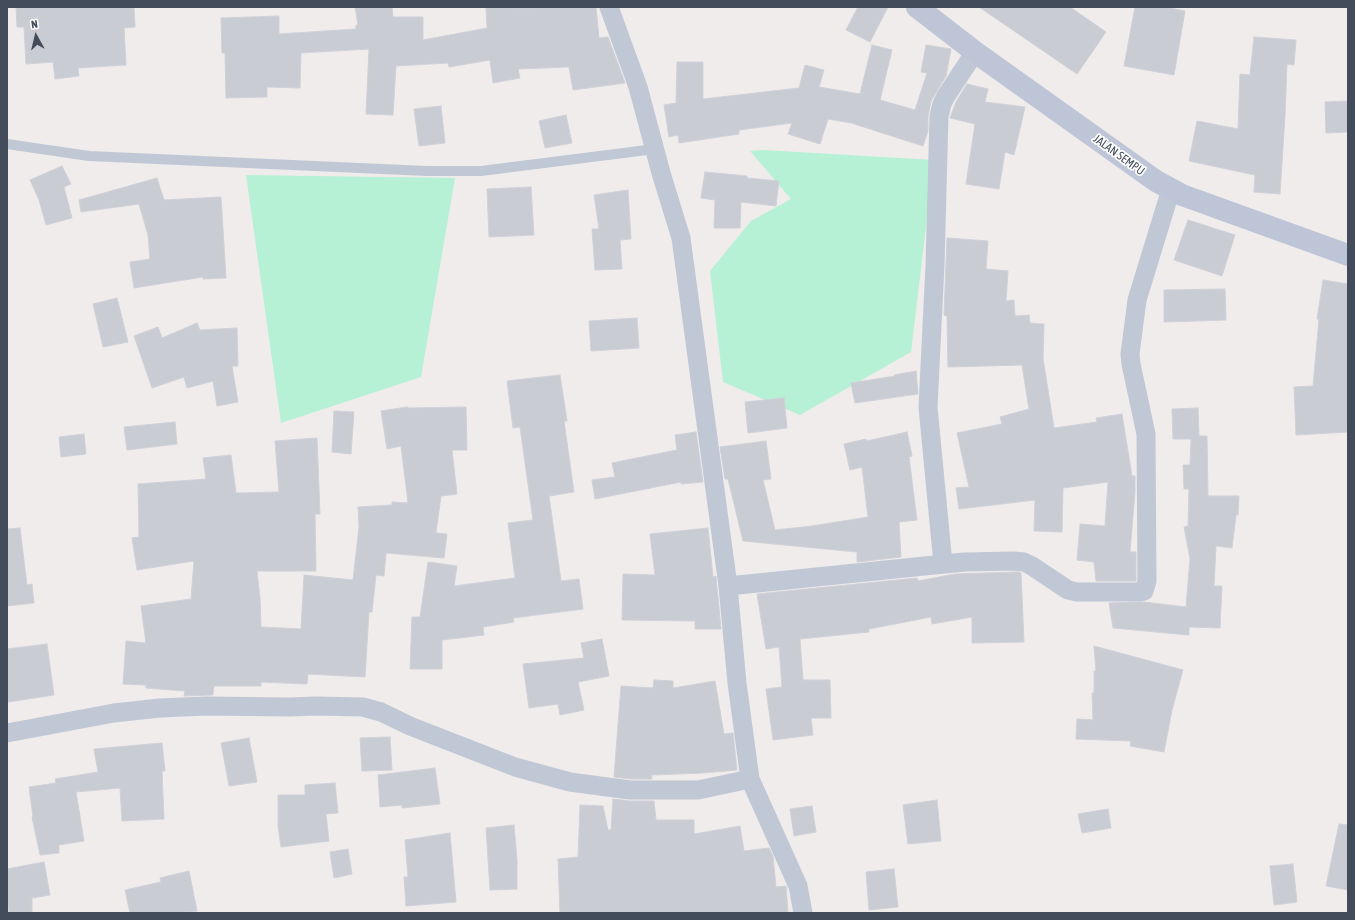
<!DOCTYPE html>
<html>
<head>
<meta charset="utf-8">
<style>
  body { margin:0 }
  #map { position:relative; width:1355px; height:920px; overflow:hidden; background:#efeceb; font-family:"Asap Condensed",sans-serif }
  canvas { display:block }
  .frame { position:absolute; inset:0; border:8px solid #434c5a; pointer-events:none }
  .north { position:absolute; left:16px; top:16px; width:40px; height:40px; -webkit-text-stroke:3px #fff; paint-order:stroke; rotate:352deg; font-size:11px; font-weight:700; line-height:16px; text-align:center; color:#434c5a }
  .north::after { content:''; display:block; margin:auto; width:14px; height:18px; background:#434c5a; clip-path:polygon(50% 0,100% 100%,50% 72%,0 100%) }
</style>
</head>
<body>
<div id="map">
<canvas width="1355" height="920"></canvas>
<div class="frame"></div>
<div class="north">N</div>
</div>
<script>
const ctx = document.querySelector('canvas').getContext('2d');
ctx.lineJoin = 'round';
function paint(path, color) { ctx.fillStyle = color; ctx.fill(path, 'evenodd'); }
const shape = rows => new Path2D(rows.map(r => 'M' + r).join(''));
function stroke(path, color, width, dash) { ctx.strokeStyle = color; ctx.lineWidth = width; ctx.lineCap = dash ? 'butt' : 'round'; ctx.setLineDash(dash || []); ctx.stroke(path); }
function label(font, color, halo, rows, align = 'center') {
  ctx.font = font + ' "Asap Condensed",sans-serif'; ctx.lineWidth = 3.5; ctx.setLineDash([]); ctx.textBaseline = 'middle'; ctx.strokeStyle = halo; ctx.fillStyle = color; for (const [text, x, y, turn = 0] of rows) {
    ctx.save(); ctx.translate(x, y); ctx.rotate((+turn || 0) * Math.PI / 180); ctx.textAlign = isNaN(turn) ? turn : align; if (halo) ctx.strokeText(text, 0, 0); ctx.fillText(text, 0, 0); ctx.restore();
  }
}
const green = shape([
  [763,150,934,160,911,352,800,415,723,382,710,271,751,221,791,199,750,151],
  [246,175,455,178,421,377,281,423]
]);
const building = shape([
  [16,7,134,7,135,27,124,28,126,65,78,68,79,76,55,79,53,62,26,64,24,27,17,27,16,7],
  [355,7,392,7,393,17,423,17,423,40,487,28,486,7,516,7,516,8,596,7,599,38,608,37,625,83,573,90,569,67,518,69,520,78,493,83,490,60,449,67,448,63,396,66,393,115,366,114,369,49,301,53,300,88,267,87,267,97,226,98,225,53,222,53,221,18,279,16,279,34,356,29,356,25,358,25,355,7],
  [858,7,888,7,870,42,846,30,858,7],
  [979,7,1070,7,1106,32,1077,74,979,7],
  [1135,7,1165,7,1185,11,1174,75,1124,66,1135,7],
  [1254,37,1296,40,1294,65,1287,64,1285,116,1280,194,1254,192,1255,175,1189,161,1197,121,1238,129,1240,74,1250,75,1254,37],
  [872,45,892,50,880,100,915,110,927,73,921,72,926,45,951,49,946,76,931,101,928,116,928,131,923,146,851,123,828,119,820,144,788,134,792,123,739,130,739,134,679,143,678,135,669,137,664,105,676,103,677,62,703,62,703,99,799,88,805,65,824,70,819,87,860,94,872,45],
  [967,84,988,89,985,102,1025,107,1014,155,1005,152,999,189,966,184,975,124,950,118,956,102,967,84],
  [1348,101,1348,132,1326,133,1325,102,1348,101],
  [441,106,445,143,419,146,414,109,441,106],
  [566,115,572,143,545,148,539,121,566,115],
  [62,166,71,184,64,187,72,218,46,225,39,200,30,180,62,166],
  [705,172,747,176,747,178,779,181,776,206,741,202,740,228,714,228,715,200,701,198,705,172],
  [157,178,164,200,221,197,226,278,203,279,203,277,134,288,130,262,150,259,148,235,139,204,81,212,79,200,157,178],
  [531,187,534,235,489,237,487,189,531,187],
  [628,190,631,239,620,240,622,269,595,270,592,229,599,229,594,195,628,190],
  [1188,220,1235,235,1222,276,1174,260,1188,220],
  [947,238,988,241,986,269,1008,271,1006,301,1014,300,1015,316,1029,315,1030,323,1044,324,1043,358,1054,428,1097,422,1096,418,1122,414,1132,476,1135,476,1135,492,1130,552,1136,552,1136,581,1096,581,1094,562,1077,560,1080,524,1105,526,1108,482,1063,488,1062,532,1034,531,1035,500,959,509,956,488,969,487,957,433,1002,424,1000,417,1029,409,1022,365,948,367,947,316,944,315,947,238],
  [1323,280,1348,284,1348,432,1296,435,1294,387,1313,386,1319,319,1317,319,1323,280],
  [1225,289,1226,320,1164,322,1164,290,1225,289],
  [117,298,128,342,103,347,93,304,117,298],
  [637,318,639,348,591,351,589,321,637,318],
  [197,323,200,330,237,328,238,366,232,366,238,402,217,406,213,381,187,388,184,377,152,388,134,336,158,327,162,338,197,323],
  [916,371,918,394,855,403,851,383,895,376,894,375,916,371],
  [560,375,567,421,564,421,574,492,549,496,561,581,579,579,583,609,513,618,514,622,483,627,484,635,442,640,442,669,410,669,412,617,420,617,428,562,457,566,454,586,515,578,508,523,533,520,520,427,513,428,507,381,560,375],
  [784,398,787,428,748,433,745,402,784,398],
  [407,407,408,408,466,407,467,450,452,450,457,494,441,496,436,533,447,534,444,558,386,553,384,576,376,575,372,612,369,612,365,677,308,674,307,684,261,682,261,686,214,686,213,695,184,696,185,691,146,688,146,685,123,684,126,641,146,643,141,606,191,599,194,561,137,570,132,538,139,537,138,484,206,479,203,458,231,455,236,493,279,492,275,441,317,438,320,514,315,514,316,571,257,571,260,598,261,627,301,629,304,575,353,580,359,527,358,507,392,505,392,502,408,503,401,446,387,449,381,411,407,407],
  [1198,408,1199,436,1207,436,1208,496,1239,496,1238,515,1236,515,1232,548,1216,546,1214,586,1222,586,1220,628,1189,627,1189,635,1113,628,1109,603,1144,602,1186,607,1190,559,1184,527,1188,526,1189,489,1184,489,1183,465,1190,465,1191,439,1173,439,1172,409,1198,408],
  [334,411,354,412,351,454,332,452,334,411],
  [175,422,177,444,127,450,124,427,175,422],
  [696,432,703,482,681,484,681,482,595,499,592,480,615,477,612,463,677,450,675,435,696,432],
  [907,432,912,456,909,457,917,520,899,522,901,557,857,562,857,552,743,541,728,479,725,479,720,447,766,441,771,479,763,480,775,530,812,526,868,517,862,467,850,470,844,444,866,439,867,441,907,432],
  [84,434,86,454,61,457,59,437,84,434],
  [20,528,27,585,32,584,34,603,7,606,7,529,20,528],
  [708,528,713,577,716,576,717,587,721,629,695,629,695,621,622,620,623,574,655,575,650,534,708,528],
  [1018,572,1021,573,1024,642,972,643,972,617,932,624,931,617,869,629,869,632,800,639,803,680,830,680,831,718,811,718,813,735,773,740,766,689,782,687,779,647,766,649,757,594,917,578,918,581,955,574,1018,572],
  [602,639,609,676,578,682,584,710,560,715,558,704,529,708,523,664,584,658,581,643,602,639],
  [47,644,54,695,8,702,7,692,7,649,47,644],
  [1094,646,1183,670,1172,710,1164,752,1130,746,1131,741,1076,739,1077,719,1093,720,1092,693,1094,693,1094,671,1096,671,1094,646],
  [654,680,673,681,673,688,715,681,724,734,733,733,737,770,703,773,651,775,652,779,631,779,614,777,621,686,653,688,654,680],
  [390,737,392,770,362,771,360,738,390,737],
  [249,738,257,782,229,786,221,743,249,738],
  [162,743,165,771,162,771,164,819,122,821,120,788,76,792,84,841,59,845,59,853,40,855,32,817,33,817,29,787,56,783,55,779,98,772,94,749,162,743],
  [435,768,440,804,402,808,402,805,380,807,378,775,435,768],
  [335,783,338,813,326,814,329,841,281,847,278,826,278,795,305,795,305,785,335,783],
  [613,799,630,801,654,801,656,820,694,820,694,834,740,826,744,851,769,848,773,856,776,887,786,886,788,913,560,913,558,859,578,857,580,805,603,806,608,830,611,830,613,799],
  [937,800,941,841,908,844,903,805,937,800],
  [812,806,816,832,794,836,790,809,812,806],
  [1108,809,1111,828,1082,833,1078,814,1108,809],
  [1339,824,1348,825,1348,890,1326,886,1339,824],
  [514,825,517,860,517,889,490,890,486,828,514,825],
  [450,833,456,902,406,906,404,877,408,877,405,840,450,833],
  [348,849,352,874,334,878,330,852,348,849],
  [44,862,50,895,32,898,32,913,9,913,8,903,7,903,7,869,44,862],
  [1293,864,1297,902,1274,905,1270,866,1293,864],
  [894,869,898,907,869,910,866,872,894,869],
  [189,871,197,911,172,913,130,913,125,890,161,882,160,878,189,871]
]);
const service = shape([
  [7,144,89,156,427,171,481,171,655,149]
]);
const minor = shape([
  [609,7,638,87,661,173,681,238,728,586,737,683,750,779,798,886,803,913],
  [943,564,928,407,935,265,939,116,942,104,946,96,975,52],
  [728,586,964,562,1014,561,1024,562,1032,566,1068,590,1077,592,1140,592,1144,591,1147,581,1146,434,1131,364,1130,354,1137,300,1171,189],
  [7,733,114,713,160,708,206,706,289,707,316,706,363,707,381,712,410,726,515,767,570,782,630,790,698,790,750,779]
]);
const secondary = shape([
  [917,7,975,52,1156,181,1182,195,1348,255]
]);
const streetNames = [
  ["JALAN SEMPU",1119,155,36]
];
paint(green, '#b6f1d6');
paint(building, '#caccd4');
stroke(building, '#cfd0d8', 1);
stroke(service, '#c1c8d5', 10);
stroke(minor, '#c1c8d5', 19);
stroke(secondary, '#bdc5d7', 22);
label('12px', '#434c5a', '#fff', streetNames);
</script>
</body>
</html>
